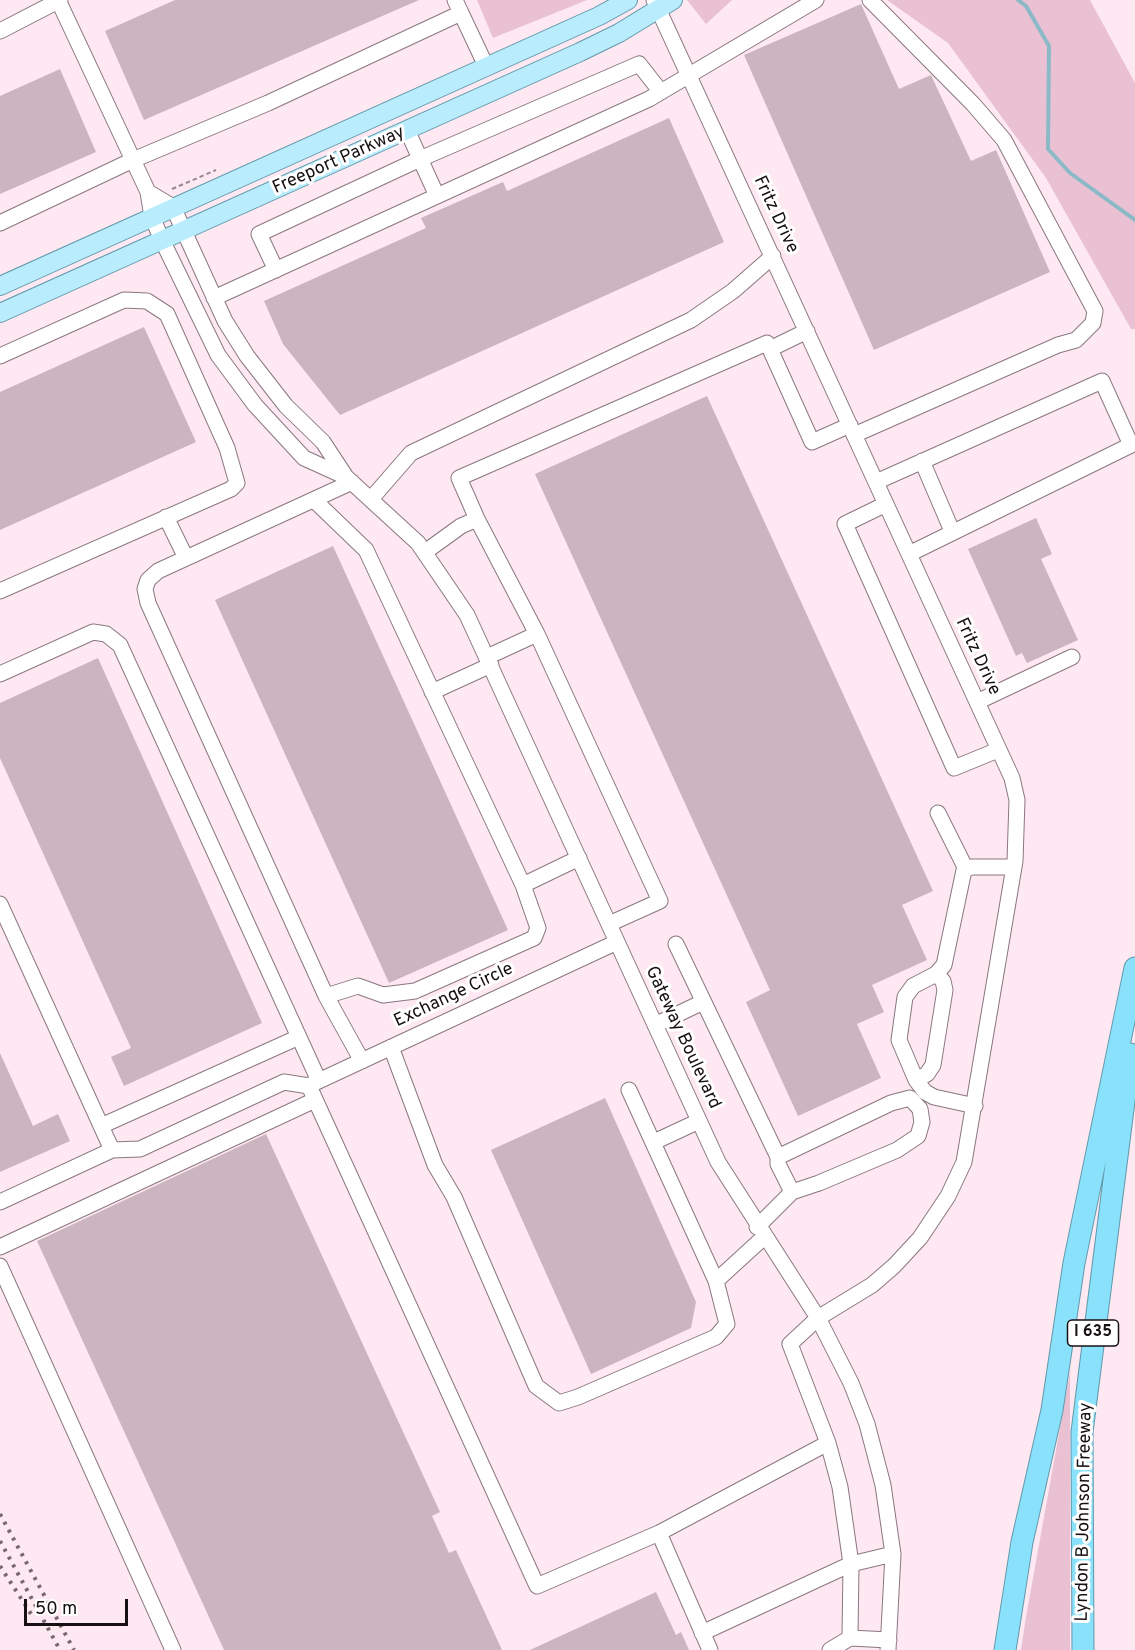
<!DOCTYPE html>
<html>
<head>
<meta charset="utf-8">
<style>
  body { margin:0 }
  #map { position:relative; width:1135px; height:1650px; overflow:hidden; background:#fee8f1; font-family:Overpass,sans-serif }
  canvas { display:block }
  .scale { position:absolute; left:24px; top:1599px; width:104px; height:27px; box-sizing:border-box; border:3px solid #171013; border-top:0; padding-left:8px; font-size:18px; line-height:21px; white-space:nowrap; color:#171013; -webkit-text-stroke:4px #fff; paint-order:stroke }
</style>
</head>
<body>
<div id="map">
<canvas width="1135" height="1650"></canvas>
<div class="scale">50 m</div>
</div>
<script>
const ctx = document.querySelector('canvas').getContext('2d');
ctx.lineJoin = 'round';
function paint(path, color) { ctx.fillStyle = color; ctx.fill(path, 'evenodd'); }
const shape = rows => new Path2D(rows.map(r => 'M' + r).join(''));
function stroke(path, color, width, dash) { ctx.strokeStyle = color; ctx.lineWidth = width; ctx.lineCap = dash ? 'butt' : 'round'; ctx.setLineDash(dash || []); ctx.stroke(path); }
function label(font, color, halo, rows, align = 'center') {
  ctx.font = font + ' Overpass,sans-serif'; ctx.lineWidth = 6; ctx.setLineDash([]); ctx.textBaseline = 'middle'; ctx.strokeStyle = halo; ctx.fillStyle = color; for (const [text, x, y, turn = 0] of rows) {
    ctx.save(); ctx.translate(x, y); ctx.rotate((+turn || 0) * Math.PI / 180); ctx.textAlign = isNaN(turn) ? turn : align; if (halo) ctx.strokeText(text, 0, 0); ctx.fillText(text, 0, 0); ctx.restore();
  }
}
const green = shape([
  [477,0,587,0,493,38],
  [687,0,732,0,706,24],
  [887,0,1090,0,1135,83,1135,329,1131,329,1046,178,948,43],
  [1070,1372,1070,1650,1021,1650,1026,1617]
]);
const stream = shape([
  [1018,0,1026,6,1049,46,1048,149,1070,173,1135,220]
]);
const building = shape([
  [175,0,419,0,144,120,105,31],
  [861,4,899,89,931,75,971,161,996,150,1050,272,874,350,744,55],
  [60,69,96,152,0,194,0,96],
  [669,118,724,242,340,415,283,344,264,301,426,228,421,218,503,182,507,191],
  [144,327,196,442,0,530,0,392],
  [707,396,933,891,902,905,927,960,872,985,884,1012,857,1024,881,1078,798,1116,746,1002,770,990,535,474],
  [1036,518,1052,554,1041,559,1078,640,1027,663,1022,653,1016,656,968,549],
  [333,546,508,930,389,983,215,600],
  [98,658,262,1023,124,1086,111,1057,131,1048,0,758,0,703],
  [0,1053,33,1126,58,1114,70,1141,0,1172],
  [605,1098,696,1302,691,1328,591,1374,491,1150],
  [266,1134,440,1512,432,1516,449,1553,456,1550,502,1650,224,1650,37,1241],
  [656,1592,676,1635,681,1632,689,1650,530,1650]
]);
const path = shape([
  [172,189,216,170]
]);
const minor = shape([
  [654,0,1012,778,1017,800,1015,861,964,1162,948,1196,920,1238,894,1266,872,1285,818,1318,790,1344,828,1443,840,1487,851,1564,850,1638,830,1650],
  [59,2,148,192,152,217,162,240,218,355,255,405,304,458,346,477],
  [461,13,486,66],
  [0,31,60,0],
  [407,130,437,196],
  [148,192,173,207,225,321,247,356,286,406,323,442,346,477,418,543,467,615,718,1162,818,1318,851,1383,867,1424,883,1485,893,1554,888,1650],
  [0,223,133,160,268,103,461,13,455,0],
  [276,270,259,234,420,159,639,64,661,92],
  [214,298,649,99,816,0],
  [807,331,770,349,812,442,850,425],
  [0,356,124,300,147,301,167,314,227,448,237,483,231,489,0,591],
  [854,435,1058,345,1076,340,1093,323,1095,311,1004,140,973,104,870,0],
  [922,461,952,531],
  [352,482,158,571,148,580,145,589,148,603,326,996,362,1061],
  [876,482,1102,381,1131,445,909,554],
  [371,499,411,453,691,320,733,291,773,256],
  [314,500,366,550,523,885,579,858],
  [886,504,845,524,954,768,998,750],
  [166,517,186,558],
  [477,519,459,478,767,343,770,349],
  [425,552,461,526,477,519,537,634],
  [487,657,537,634,660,901,609,924],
  [0,674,93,632,106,634,120,645,319,1081],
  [432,692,491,665],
  [977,702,1072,657],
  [938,813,966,869],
  [0,904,112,1150,140,1149,284,1082,309,1086],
  [676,944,778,1157],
  [326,996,358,986,383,995,415,991,534,938,538,928,523,885],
  [655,1025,703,1002],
  [391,1047,435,1165,454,1197,536,1386,559,1403,578,1397,716,1337,727,1324,716,1281,629,1090],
  [916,1080,927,1074,933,1065,945,990,943,981,936,974],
  [310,1085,617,942],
  [309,1086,537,1586,659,1533,828,1443],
  [975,1106,934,1097,925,1092,916,1080,899,1040,905,997,913,986,936,974,944,965,964,870,971,867,1014,867],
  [101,1126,299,1037],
  [654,1142,699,1121],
  [0,1202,112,1150],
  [757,1227,792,1192,819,1183,897,1150,918,1136,922,1122,920,1109,910,1098,891,1103,778,1157,778,1164,792,1192],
  [0,1247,315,1100],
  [0,1266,173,1650],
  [716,1281,764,1237],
  [659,1533,710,1650],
  [702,1633,851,1564,893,1554],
  [850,1638,889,1640]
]);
const major = shape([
  [0,286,599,16,628,0],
  [0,313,580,52,619,33,673,0]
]);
const highway = shape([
  [1005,1650,1022,1542,1052,1410,1074,1263,1135,968],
  [1083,1650,1082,1432,1130,1054]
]);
const rail = shape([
  [0,1514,74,1650],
  [0,1541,60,1650],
  [0,1566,33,1617]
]);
const shields = [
  [1093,1333,51]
];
const shieldNames = [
  ["I 635",1093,1333]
];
const streetNames = [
  ["Freeport Parkway",339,161,-24],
  ["Fritz Drive",775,215,65],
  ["Fritz Drive",977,657,65],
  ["Exchange Circle",454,996,-25],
  ["Gateway Boulevard",682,1038,65],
  ["Lyndon B Johnson Freeway",1085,1512,-89]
];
paint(green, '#e9c1d2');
stroke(stream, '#8bb9c7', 4);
paint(building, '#cbb6bf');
stroke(minor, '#8a777f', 17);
stroke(major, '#6298aa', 20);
stroke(highway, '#6298aa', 23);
stroke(path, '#98888f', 2, [4.5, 3]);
stroke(minor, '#fff', 15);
stroke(major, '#b9edfd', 18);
stroke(highway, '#8ae1fb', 21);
stroke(rail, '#76686e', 4, [3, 6]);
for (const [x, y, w] of shields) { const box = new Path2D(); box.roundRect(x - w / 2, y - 13, w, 26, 4.5); ctx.fillStyle = '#fff'; ctx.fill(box); stroke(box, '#171013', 1.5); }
label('bold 16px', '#171013', null, shieldNames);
label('18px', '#171013', '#fff', streetNames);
</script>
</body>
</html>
